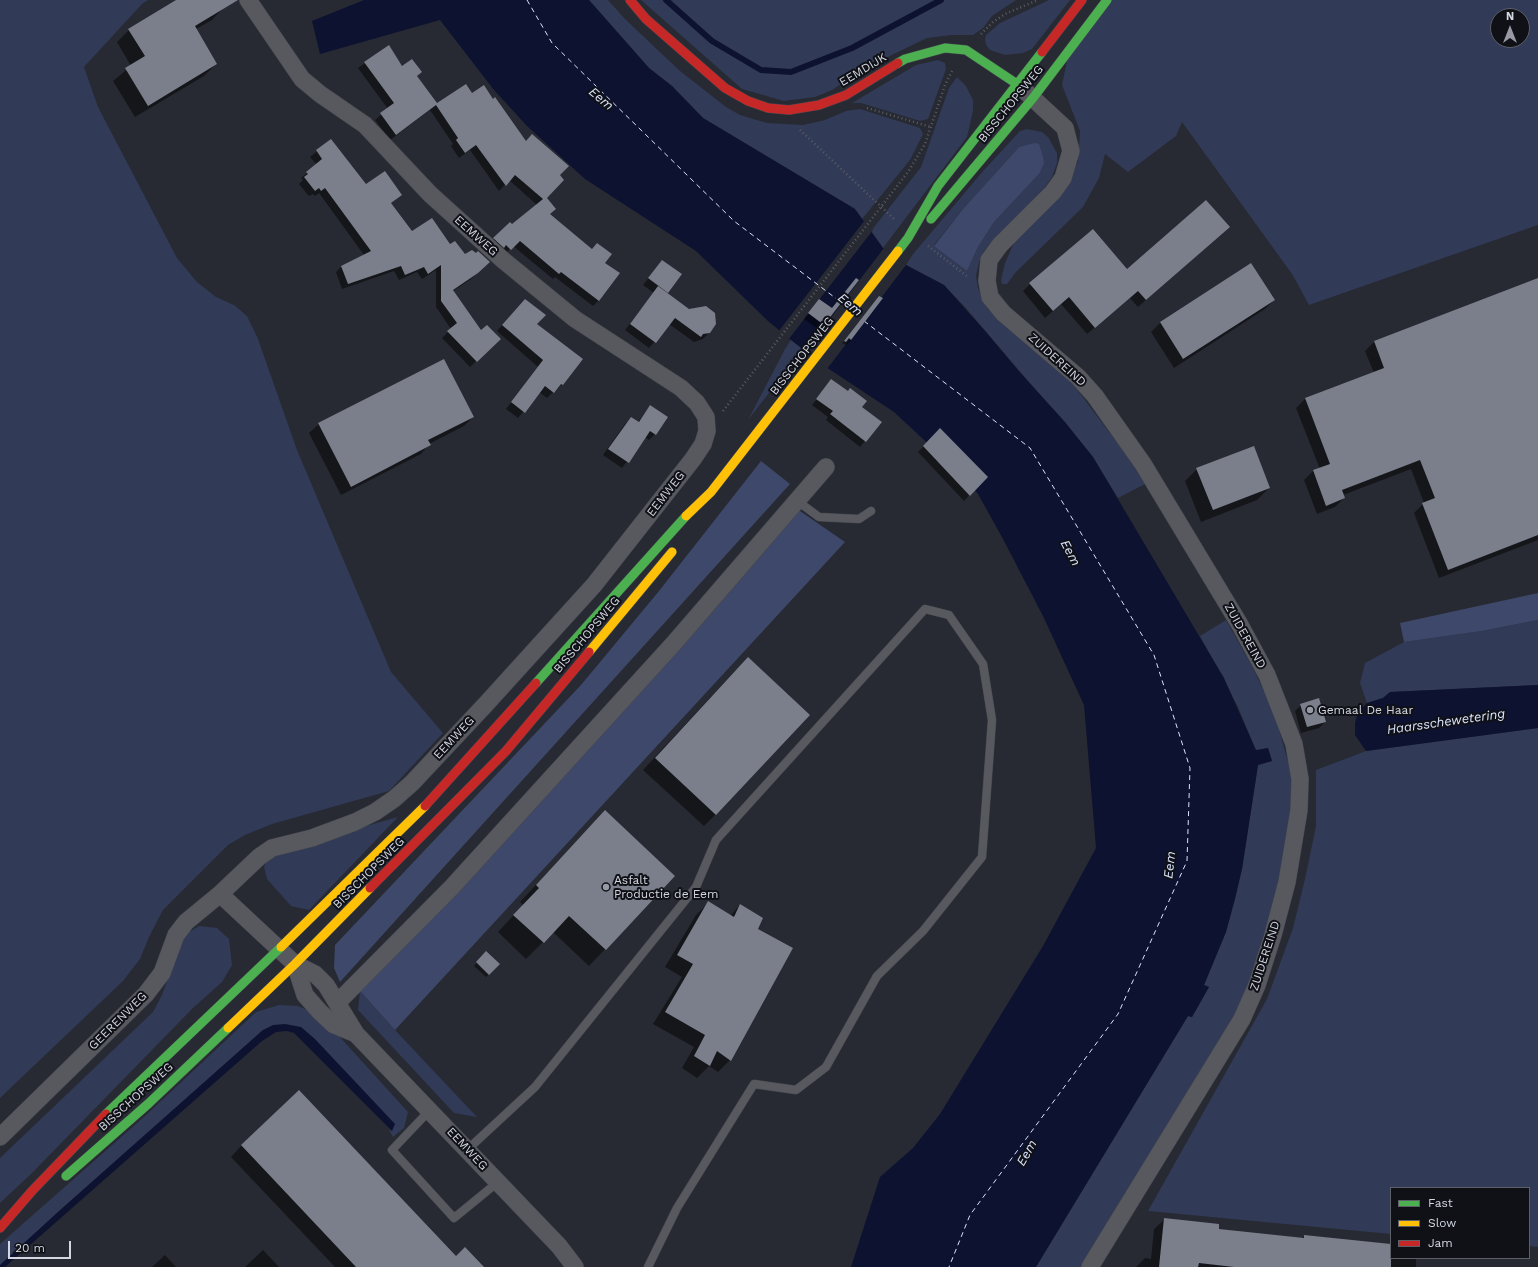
<!DOCTYPE html>
<html>
<head>
<meta charset="utf-8">
<style>
  body { margin:0 }
  #map { position:relative; width:1538px; height:1267px; overflow:hidden; background:#272a32; font-family:"Work Sans",sans-serif }
  canvas { display:block }
  .legend { position:absolute; left:1390px; top:1187px; width:140px; height:72px; box-sizing:border-box; background:#0f1117; border:1px solid #5e6068; margin:0; padding:5px 7px; list-style:none; font-size:12px; color:#d4d7e1 }
  .legend li { display:flex; align-items:center; gap:8px; height:20px }
  .legend b { width:20px; border:1px solid #5e6068 }
  .north { position:absolute; left:1490px; top:8px; width:40px; height:40px; box-sizing:border-box; background:#0f1117; border:1px solid #5e6068; border-radius:50%; rotate:0deg; font-size:11px; font-weight:700; line-height:16px; text-align:center; color:#d4d7e1 }
  .north::after { content:''; display:block; margin:auto; width:14px; height:18px; background:#979aa4; clip-path:polygon(50% 0,100% 100%,50% 72%,0 100%) }
  .scale { position:absolute; left:8px; top:1241px; width:63px; height:18px; box-sizing:border-box; border:2px solid #d4d7e1; border-top:0; padding-left:5px; font-size:12px; line-height:14px; white-space:nowrap; color:#d4d7e1; -webkit-text-stroke:3px #0f1117; paint-order:stroke }
</style>
</head>
<body>
<div id="map">
<canvas width="1538" height="1267"></canvas>
<ul class="legend">
<li><b style="height:5px;background:#4caf50"></b>Fast</li>
<li><b style="height:5px;background:#ffc107"></b>Slow</li>
<li><b style="height:5px;background:#c62828"></b>Jam</li>
</ul>
<div class="north">N</div>
<div class="scale">20 m</div>
</div>
<script>
const ctx = document.querySelector('canvas').getContext('2d');
ctx.lineJoin = 'round';
function paint(path, color) { ctx.fillStyle = color; ctx.fill(path, 'evenodd'); }
const shape = rows => new Path2D(rows.map(r => 'M' + r).join(''));
function stroke(path, color, width, dash) { ctx.strokeStyle = color; ctx.lineWidth = width; ctx.lineCap = dash ? 'butt' : 'round'; ctx.setLineDash(dash || []); ctx.stroke(path); }
function label(font, color, halo, rows, align = 'center') {
  ctx.font = font + ' "Work Sans",sans-serif'; ctx.lineWidth = 4; ctx.setLineDash([]); ctx.textBaseline = 'middle'; ctx.strokeStyle = halo; ctx.fillStyle = color; for (const [text, x, y, turn = 0] of rows) {
    ctx.save(); ctx.translate(x, y); ctx.rotate((+turn || 0) * Math.PI / 180); ctx.textAlign = isNaN(turn) ? turn : align; if (halo) ctx.strokeText(text, 0, 0); ctx.fillText(text, 0, 0); ctx.restore();
  }
}
const green = shape([
  [0,0,148,0,142,4,84,67,98,107,177,258,197,282,216,297,234,305,247,316,258,339,297,450,391,672,443,733,389,791,272,824,245,835,228,845,163,910,149,937,140,959,123,981,0,1098],
  [589,0,608,0,625,19,680,71,726,107,740,115,767,123,803,125,825,120,846,111,860,109,920,128,923,134,910,160,862,219,855,209,703,118,672,86,649,68],
  [641,0,1016,0,992,16,983,28,973,35,952,35,927,38,865,68,832,90,815,97,784,101,742,89],
  [1049,0,1070,0,1032,49,1023,53,1005,55,990,50,986,45,985,39,986,35,1000,23],
  [1111,0,1538,0,1538,225,1309,305,1292,274,1182,122,1176,136,1128,172,1105,154,1099,178,1083,207,1016,272,1007,284,1002,284,1001,280,1005,263,1016,238,1067,185,1078,162,1080,131,1062,85,1068,56],
  [1498,16,1522,16,1522,40,1498,40],
  [938,60,945,63,946,69,928,119,920,121,861,103,852,103,916,65],
  [957,77,966,86,973,100,973,111,967,137,883,248,871,231,921,167,949,88],
  [1027,129,1042,132,1048,137,1057,153,1057,163,1052,177,1045,187,984,251,979,262,976,276,978,288,987,308,997,319,1072,383,1125,453,1145,484,1118,498,1093,457,965,307,944,285,906,265,913,254,984,170,1020,131],
  [1019,147,1039,174,994,222,978,247,967,271,934,245,963,209],
  [791,340,803,349,748,420,785,349],
  [1226,620,1253,668,1275,715,1292,776,1292,807,1281,873,1266,935,1249,984,1235,1017,1081,1267,1036,1267,1188,1016,1192,1017,1209,987,1204,985,1226,932,1242,869,1258,765,1272,761,1268,748,1256,751,1238,707,1200,636],
  [1538,620,1538,685,1390,692,1383,698,1367,703,1360,683,1365,663,1404,642,1482,631],
  [1538,728,1538,1247,1529,1246,1529,1188,1391,1188,1391,1234,1148,1211,1267,999,1293,928,1305,879,1316,826,1316,770,1366,751],
  [398,817,309,910,291,906,267,879,264,867,268,857,298,845],
  [199,926,217,928,229,939,232,965,222,982,193,1008,32,1173,0,1203,0,1158,153,1012,162,995,184,935],
  [360,991,395,1030,477,1117,454,1113,358,1010],
  [279,1005,298,1006,312,1012,339,1036,408,1112,404,1128,393,1137,389,1130,392,1131,301,1027,263,1030,0,1265,0,1244,145,1116,256,1012]
]);
const forest = shape([
  [1035,143,1039,144,1043,157,1044,163,1039,174,994,222,978,247,967,271,934,246,963,209,1019,147],
  [761,461,790,484,340,982,334,968,335,945,581,685,659,591],
  [797,509,845,542,395,1030,360,991],
  [1538,593,1538,620,1482,631,1404,642,1400,623]
]);
const water = shape([
  [364,0,589,0,649,68,672,86,703,118,855,209,883,248,906,265,944,285,986,332,1017,369,1065,422,1093,457,1224,678,1256,750,1268,748,1272,761,1258,765,1242,869,1235,899,1226,932,1204,985,1209,987,1192,1017,1188,1016,1036,1267,851,1267,880,1177,913,1148,940,1114,1043,946,1096,848,1084,705,1043,616,1003,539,978,494,966,479,894,412,823,365,791,340,768,321,696,251,585,179,527,126,494,90,440,20,320,54,312,21],
  [1538,685,1538,728,1366,751,1355,735,1355,723,1358,712,1367,703,1383,698,1390,692],
  [285,1024,301,1027,315,1039,395,1124,392,1131,294,1033,287,1031,276,1032,262,1041,5,1267,0,1267,0,1265,59,1211,263,1030,273,1025]
]);
const pier = shape([
  [865,220,873,230,788,340,778,332],
  [884,248,906,265,827,369,804,353]
]);
const shadow = shape([
  [178,0,220,0,224,7,212,20,196,29,216,64,204,76,135,117,113,81,131,66,117,42,129,30],
  [389,46,401,67,421,72,416,77,436,104,472,95,558,175,546,198,549,214,592,249,597,244,604,263,599,300,593,306,555,277,553,279,513,246,504,255,488,244,537,205,509,180,499,191,470,150,459,158,451,146,453,144,430,110,390,140,375,120,388,109,358,68],
  [331,140,366,186,401,195,390,204,411,233,450,245,465,255,488,262,471,279,453,291,481,331,499,339,470,367,442,338,451,329,436,307,436,270,422,279,417,272,399,280,394,271,342,289,336,272,342,266,364,255,319,193,315,196,313,194,309,196,299,184,303,180,301,178,317,165,310,157],
  [1221,234,1138,307,1130,298,1087,334,1061,304,1045,318,1023,291,1030,284,1127,271],
  [662,261,666,294,688,310,709,333,703,339,694,342,669,324,649,348,625,330,654,293,643,285],
  [1538,279,1538,540,1439,578,1414,513,1424,503,1411,469,1343,495,1344,498,1335,507,1317,514,1304,480,1313,471,1320,469,1296,408,1305,399,1374,373,1365,351,1374,342],
  [858,280,819,330,804,319,815,305,831,309],
  [879,297,851,340,846,345,843,343,840,346],
  [1274,300,1265,309,1174,368,1151,332,1160,323],
  [519,306,536,325,582,359,556,391,555,390,547,398,539,392,518,418,506,409,538,367,497,331],
  [832,380,861,407,865,441,860,447,826,420,828,417,812,405],
  [650,406,655,434,649,440,645,437,622,468,603,455,625,424,631,418,638,422],
  [473,417,464,426,429,444,421,454,341,495,309,433,319,424],
  [940,430,987,477,964,501,918,452],
  [1197,469,1269,488,1257,500,1201,522,1185,481],
  [736,670,716,814,704,826,643,770],
  [1301,705,1325,722,1319,728,1301,733,1295,711],
  [589,828,674,876,589,966,553,932,526,959,498,932,523,905,520,902],
  [708,903,730,916,740,905,757,929,791,949,730,1060,718,1072,709,1066,697,1078,682,1068,694,1047,653,1024,682,977,665,967,696,915],
  [486,952,499,964,486,977,474,966],
  [242,1145,456,1257,483,1267,335,1267,231,1157],
  [1165,1219,1218,1230,1302,1238,1305,1236,1391,1245,1391,1258,1416,1258,1416,1267,1136,1267,1145,1258,1151,1259,1154,1229],
  [263,1250,279,1267,245,1267],
  [165,1255,176,1267,152,1267]
]);
const stream = shape([
  [666,0,712,41,761,70,791,72,852,48,941,0]
]);
const ferry = shape([
  [527,0,552,43,734,221,838,300],
  [864,321,1030,448,1154,655,1190,768,1187,861,1118,1014,970,1215,949,1267]
]);
const building = shape([
  [176,0,238,0,195,26,217,64,148,106,125,68,145,56,128,29],
  [389,45,402,66,412,59,422,72,417,76,437,103,466,84,472,93,484,85,493,99,495,97,526,141,532,134,569,166,560,175,564,180,547,198,556,209,550,214,592,249,597,243,612,254,605,263,620,273,599,301,561,272,559,274,520,241,511,250,506,245,504,248,493,238,510,222,512,224,543,199,515,175,506,186,476,145,465,153,456,140,458,138,436,105,396,135,380,113,394,103,364,62],
  [331,139,366,184,385,171,402,195,391,203,412,231,432,218,450,244,455,241,465,254,472,250,476,253,478,251,490,262,478,273,453,290,481,330,487,325,501,339,477,362,447,331,457,323,441,301,441,265,428,274,424,267,405,275,401,266,348,284,341,266,371,251,325,188,321,191,319,188,315,191,304,177,308,174,306,172,322,159,316,150],
  [1206,200,1230,227,1146,300,1138,291,1095,328,1069,297,1053,311,1029,283,1093,229,1127,269],
  [662,260,682,274,668,293,648,278],
  [1251,263,1275,300,1183,359,1160,322],
  [856,278,859,280,824,325,808,313,819,299,832,308],
  [1538,278,1538,535,1448,570,1422,503,1435,498,1420,460,1342,490,1345,498,1326,506,1313,470,1330,464,1305,398,1384,368,1374,341],
  [658,286,689,309,706,306,715,313,716,324,710,333,703,334,701,337,675,318,656,343,630,324],
  [879,296,883,298,851,340,849,338,846,342,844,341],
  [525,299,546,315,537,324,583,359,563,385,561,384,554,393,545,386,525,413,511,402,543,360,502,325],
  [444,359,474,417,428,440,431,445,351,487,318,423],
  [831,379,848,391,850,388,867,401,862,407,882,422,866,442,830,414,833,411,816,399],
  [650,405,668,417,656,435,650,431,629,463,608,449,631,417,639,422],
  [940,428,988,477,970,496,923,446],
  [1254,446,1270,488,1213,510,1196,468],
  [748,657,810,715,716,815,655,758],
  [1319,698,1326,722,1307,727,1300,704],
  [605,810,675,876,606,950,569,916,544,943,513,915,539,888,536,885],
  [708,901,734,917,740,904,763,918,758,929,793,948,731,1061,717,1051,710,1066,694,1056,705,1035,665,1012,693,964,677,955],
  [486,951,500,964,489,975,476,962],
  [299,1090,456,1256,465,1247,484,1267,356,1267,241,1145],
  [1164,1218,1219,1224,1219,1229,1304,1238,1304,1235,1391,1244,1391,1267,1234,1267,1199,1263,1198,1267,1159,1267]
]);
const path = shape([
  [981,34,993,22,1005,14,1038,0],
  [867,108,931,127],
  [800,130,894,219],
  [928,246,968,277],
  [723,411,908,172,925,144,945,85,953,69]
]);
const lane = shape([
  [796,500,819,517,859,519,871,511],
  [430,1110,392,1150,454,1218,498,1182],
  [467,1150,535,1087,696,887,716,840,925,609,949,615,983,664,992,720,982,857,923,931,877,976,826,1067,796,1090,754,1084,677,1208,648,1267]
]);
const street = shape([
  [1025,91,1065,128,1071,151,1063,178,1053,192,1000,245,989,260,987,281,990,297,1003,313,1078,377,1095,396,1143,464,1240,625,1267,675,1294,744,1300,779,1299,810,1287,882,1273,935,1257,985,1242,1019,1090,1267],
  [220,894,295,964,315,974,326,985,356,1034,559,1246,575,1267],
  [295,964,305,995,320,1012,334,1025,356,1034],
  [337,1003,452,887,675,642,826,467],
  [0,1137,146,994,162,973,176,935,186,922,220,894,259,857,272,848,312,838,355,822,375,812,394,799,412,783,486,704,594,585,693,459,703,444,707,431,706,417,697,403,681,388,575,319,503,260,430,194,365,125,320,94,302,79,248,0]
]);
const fast = shape([
  [898,63,905,59,945,48,966,50,1017,84],
  [931,219,1033,98,1107,0],
  [898,251,908,238,938,186,1042,52],
  [536,683,686,516],
  [106,1114,281,947],
  [66,1176,148,1104,228,1028]
]);
const slow = shape([
  [686,516,711,492,898,251],
  [589,652,672,552],
  [281,947,425,806],
  [228,1028,295,964,370,888]
]);
const jam = shape([
  [630,0,646,19,725,88,748,101,768,108,789,110,819,105,846,95,898,63],
  [1042,52,1082,0],
  [425,806,536,683],
  [370,888,506,751,589,652],
  [0,1228,32,1191,106,1114]
]);
const markers = [
  [1310,710,4,"#979aa4"],
  [606,887,4,"#979aa4"]
];
const streetNames = [
  ["EEMDIJK",863,70,-31],
  ["BISSCHOPSWEG",1011,104,-51],
  ["EEMWEG",476,236,42],
  ["BISSCHOPSWEG",802,356,-52],
  ["ZUIDEREIND",1057,360,42],
  ["EEMWEG",666,494,-52],
  ["BISSCHOPSWEG",587,635,-50],
  ["ZUIDEREIND",1245,636,61],
  ["EEMWEG",454,738,-47],
  ["BISSCHOPSWEG",369,873,-45],
  ["ZUIDEREIND",1265,956,-72],
  ["GEERENWEG",118,1021,-45],
  ["BISSCHOPSWEG",136,1097,-42],
  ["EEMWEG",467,1149,47]
];
const poiNames = [
  ["Gemaal De Haar",1318,710],
  ["Asfalt",614,880],
  ["Productie de Eem",614,894]
];
const waterNames = [
  ["Eem",601,99,40],
  ["Eem",850,305,40],
  ["Eem",1070,553,62],
  ["Haarsschewetering",1446,722,-8],
  ["Eem",1170,865,-84],
  ["Eem",1027,1153,-60]
];
paint(green, '#313a57');
paint(forest, '#3e486a');
paint(water, '#0d1231');
paint(pier, '#272a32');
paint(shadow, '#0007');
stroke(stream, '#0d1231', 6);
stroke(ferry, '#dae3fe', 1, [5, 4]);
paint(building, '#7b7f8b');
stroke(lane, '#44474e', 9);
stroke(street, '#44474e', 18);
stroke(fast, '#44474e', 10);
stroke(slow, '#44474e', 10);
stroke(jam, '#44474e', 10);
stroke(path, '#5b5c62', 2.5, [1, 3]);
stroke(lane, '#57595f', 8);
stroke(street, '#57595f', 17);
stroke(fast, '#4caf50', 9);
stroke(slow, '#ffc107', 9);
stroke(jam, '#c62828', 9);
for (const [x, y, r, color] of markers) { const dot = new Path2D(); dot.arc(x, y, r, 0, 2 * Math.PI); ctx.fillStyle = color; ctx.fill(dot); stroke(dot, '#0f1117', 1.5); }
label('12px', '#d4d7e1', '#0f1117', streetNames);
label('12px', '#d4d7e1', '#0f1117', poiNames, 'left');
label('italic 13px', '#dae3fe', '#0f1117', waterNames);
</script>
</body>
</html>
